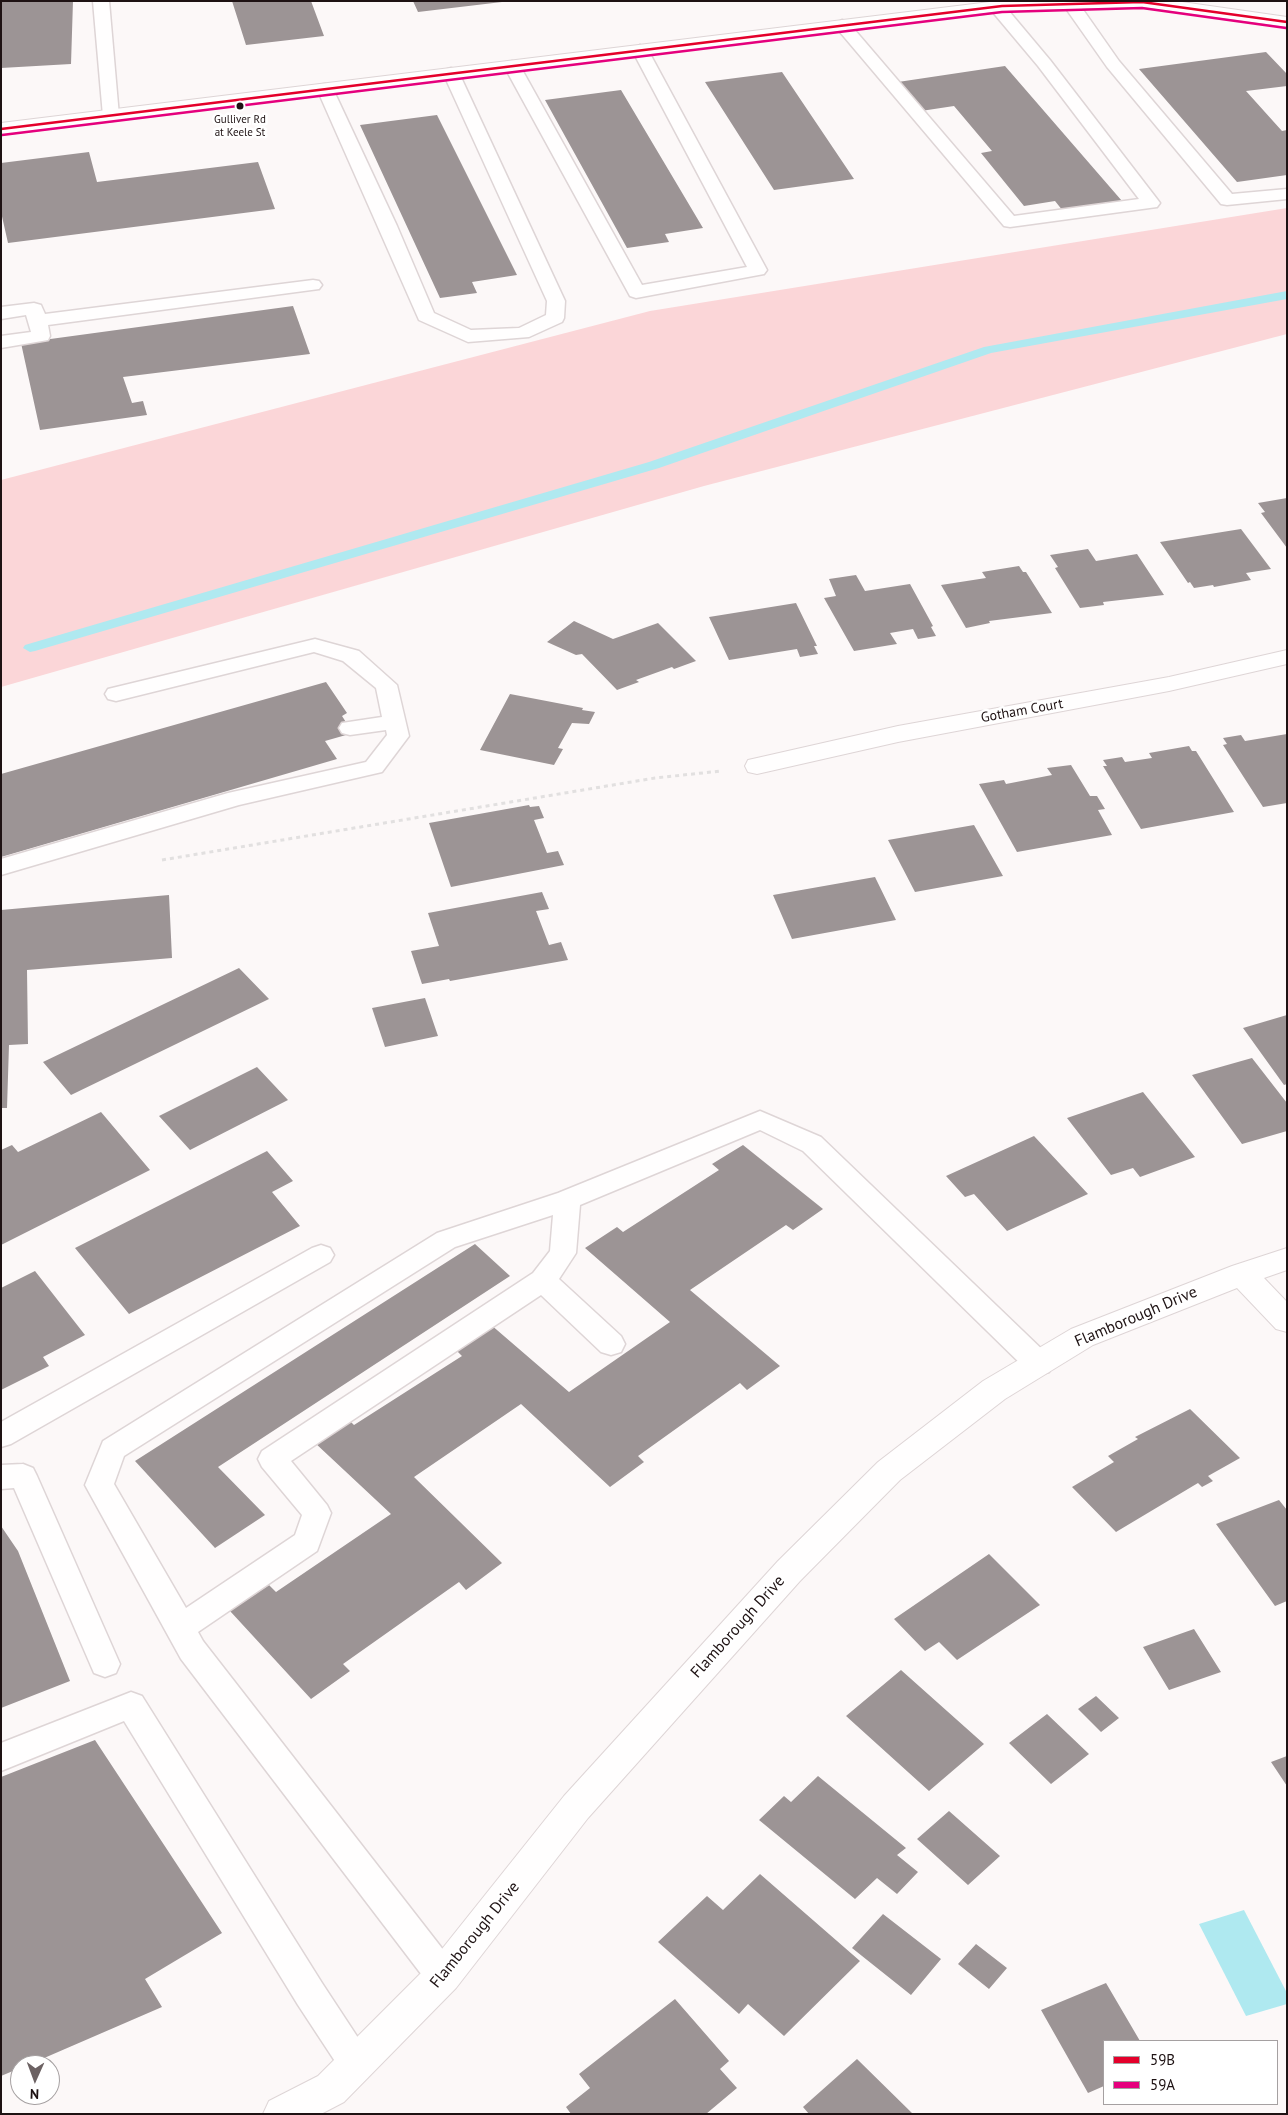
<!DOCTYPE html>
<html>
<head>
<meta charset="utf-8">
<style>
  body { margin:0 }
  #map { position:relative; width:1288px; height:2115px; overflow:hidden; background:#fcf8f8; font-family:"PT Sans",sans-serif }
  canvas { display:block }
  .frame { position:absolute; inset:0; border:2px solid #1e1213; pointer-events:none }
  .legend { position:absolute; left:1103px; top:2040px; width:175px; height:65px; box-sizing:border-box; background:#fff; border:1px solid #a5a0a1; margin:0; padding:6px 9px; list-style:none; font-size:15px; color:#1e1213 }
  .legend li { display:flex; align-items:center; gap:10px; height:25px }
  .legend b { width:25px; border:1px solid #a5a0a1 }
  .north { position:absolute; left:10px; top:2055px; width:50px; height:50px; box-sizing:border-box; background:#fff; border:1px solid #a5a0a1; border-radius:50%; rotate:182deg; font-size:14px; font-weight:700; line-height:20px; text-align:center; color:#1e1213 }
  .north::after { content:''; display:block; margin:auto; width:18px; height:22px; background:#6c6263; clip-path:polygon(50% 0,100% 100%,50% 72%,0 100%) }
</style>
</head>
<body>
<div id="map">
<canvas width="1288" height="2115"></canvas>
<div class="frame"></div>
<ul class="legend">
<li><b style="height:6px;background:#e4002b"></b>59B</li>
<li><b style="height:6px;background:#e5007d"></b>59A</li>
</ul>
<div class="north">N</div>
</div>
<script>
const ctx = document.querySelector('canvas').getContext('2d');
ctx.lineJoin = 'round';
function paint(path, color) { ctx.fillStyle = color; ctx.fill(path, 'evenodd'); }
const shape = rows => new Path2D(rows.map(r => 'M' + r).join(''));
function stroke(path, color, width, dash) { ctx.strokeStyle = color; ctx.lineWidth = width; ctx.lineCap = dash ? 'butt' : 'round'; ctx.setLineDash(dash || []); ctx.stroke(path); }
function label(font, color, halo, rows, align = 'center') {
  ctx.font = font + ' "PT Sans",sans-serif'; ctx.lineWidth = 5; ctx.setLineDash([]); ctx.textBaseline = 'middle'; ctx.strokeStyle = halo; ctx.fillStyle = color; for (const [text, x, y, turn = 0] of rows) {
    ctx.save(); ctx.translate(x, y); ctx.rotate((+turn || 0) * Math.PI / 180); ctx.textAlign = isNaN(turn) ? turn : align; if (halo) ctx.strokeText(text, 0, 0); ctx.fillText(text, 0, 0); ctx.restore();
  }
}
const green = shape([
  [1287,208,1287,334,704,486,1,687,1,480,650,311]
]);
const water = shape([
  [1244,1910,1287,1993,1287,2004,1246,2016,1199,1924]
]);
const stream = shape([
  [1287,291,1287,299,991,353,659,468,35,651,30,652,23,648,25,645,649,462,984,347,1287,291]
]);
const building = shape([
  [1,1,73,1,71,64,1,68],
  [232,1,311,1,324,36,246,45],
  [413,1,501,1,502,2,418,12],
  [1266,52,1287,74,1287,86,1246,91,1282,131,1287,130,1287,175,1237,182,1139,69],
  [1005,66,1122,201,1063,211,1055,201,1024,206,981,153,992,151,954,106,921,111,898,82],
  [782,72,854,179,774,190,705,82],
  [621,90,703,228,665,234,669,242,627,248,545,100],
  [437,115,517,275,472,282,477,293,440,298,360,125],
  [89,152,97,182,258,162,275,209,8,243,1,212,1,163],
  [293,306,310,354,123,377,132,403,143,401,147,415,40,430,21,343],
  [1287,498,1287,548,1261,513,1265,512,1258,503],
  [1241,529,1271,569,1246,573,1251,580,1214,587,1213,585,1194,588,1190,582,1188,583,1160,542],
  [1088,549,1096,561,1137,554,1164,595,1103,602,1104,605,1080,608,1055,568,1058,567,1050,555],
  [1019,566,1023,572,1026,572,1052,613,989,621,990,623,966,628,941,585,986,578,982,572],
  [856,575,865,591,910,584,933,626,931,627,936,636,918,639,913,629,890,633,897,644,854,651,824,598,836,596,829,579],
  [796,603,817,646,814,646,818,654,800,657,797,649,729,660,709,617],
  [574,621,613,639,658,623,696,661,674,669,672,667,636,680,639,682,617,690,582,654,576,655,547,642],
  [326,682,347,713,342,716,353,733,325,741,337,759,1,857,1,774],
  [510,694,583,708,582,710,595,712,589,724,572,723,558,748,563,749,554,765,480,750],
  [1287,734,1287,803,1263,807,1223,745,1227,744,1223,738,1241,735,1245,741],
  [1189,746,1192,751,1196,751,1234,812,1141,829,1103,766,1107,766,1103,760,1122,757,1125,762,1152,758,1149,753],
  [1071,765,1090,796,1097,796,1105,809,1098,810,1112,835,1017,852,979,784,1004,780,1006,784,1052,775,1047,768],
  [529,805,530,807,539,806,544,818,534,820,547,853,558,851,564,865,451,887,429,823],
  [974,825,1003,876,915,892,888,840],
  [875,877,896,920,792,939,773,895],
  [542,892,549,909,536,911,549,945,561,942,568,960,450,981,449,979,422,984,411,951,439,946,428,913],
  [169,895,172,958,27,970,28,1044,9,1045,7,1108,1,1108,1,910],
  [239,968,269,999,71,1095,43,1062],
  [425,998,438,1036,385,1047,372,1008],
  [1287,1015,1287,1084,1284,1085,1243,1028],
  [1252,1058,1287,1103,1287,1131,1242,1144,1192,1075],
  [257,1067,288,1100,190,1150,159,1116],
  [1143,1092,1195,1157,1140,1177,1133,1168,1111,1175,1067,1118],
  [101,1112,150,1170,1,1245,1,1150,12,1145,18,1152],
  [1034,1136,1088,1194,1007,1231,974,1194,965,1197,946,1176],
  [743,1145,823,1209,793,1230,786,1225,690,1290,780,1366,747,1390,740,1383,638,1456,644,1462,610,1487,521,1404,414,1477,502,1563,466,1590,459,1582,343,1664,350,1671,311,1699,230,1611,269,1585,276,1592,391,1514,314,1442,348,1419,354,1425,462,1356,453,1347,490,1324,569,1392,670,1322,585,1248,617,1227,623,1232,719,1170,712,1164],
  [267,1151,293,1181,272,1192,300,1226,129,1314,75,1248],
  [475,1244,510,1276,218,1467,265,1515,215,1548,135,1461],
  [35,1271,85,1335,43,1357,49,1366,1,1390,1,1288],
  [1190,1409,1240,1458,1208,1476,1213,1481,1202,1487,1198,1483,1116,1532,1072,1487,1114,1462,1108,1456,1138,1439,1135,1437],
  [1279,1500,1287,1510,1287,1601,1275,1606,1216,1524],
  [1,1526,18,1551,70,1681,1,1708],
  [989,1554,1040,1605,957,1660,939,1642,925,1651,894,1619],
  [1194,1629,1221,1672,1169,1690,1143,1647],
  [901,1670,984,1744,929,1791,846,1716],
  [1096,1696,1119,1718,1101,1732,1078,1709],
  [1047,1714,1089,1754,1051,1784,1009,1743],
  [95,1740,222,1933,145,1979,162,2007,28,2065,20,2065,20,2068,1,2076,1,1777],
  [1287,1756,1287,1786,1271,1762],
  [818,1776,906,1848,897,1855,918,1872,897,1894,877,1878,855,1899,759,1820,784,1796,791,1802],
  [949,1811,1000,1856,968,1885,917,1839],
  [760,1874,860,1961,784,2036,748,2004,739,2014,658,1942,707,1896,723,1910],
  [883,1914,941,1959,911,1995,852,1948],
  [976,1944,1007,1968,989,1989,958,1964],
  [1106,1983,1140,2041,1104,2041,1104,2086,1088,2093,1041,2010],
  [675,1999,729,2061,720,2069,737,2088,706,2114,571,2114,566,2107,590,2088,579,2074],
  [857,2059,913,2114,809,2114,803,2107]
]);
const path = shape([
  [162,860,655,778,721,771]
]);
const service = shape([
  [93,1,109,1,119,116,117,120,111,121,105,120,103,116,93,1],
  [1063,1,1077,1,1119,61,1232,194,1287,189,1287,199,1227,205,1221,204,1107,67,1062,3,1063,1],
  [997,2,1003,4,1050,60,1157,199,1160,203,1157,207,1010,227,1004,226,834,25,842,20,848,22,1014,216,1139,199,1038,66,991,10,989,7,997,2],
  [640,45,648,50,767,270,764,274,636,298,630,296,504,66,512,61,520,66,642,285,747,267,632,50,640,45],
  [451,68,457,70,459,73,565,301,564,318,562,322,529,337,468,342,419,320,317,89,319,85,325,84,331,85,333,89,397,226,434,313,471,330,519,328,546,315,547,301,443,73,445,70,451,68],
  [313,280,319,281,322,285,319,289,48,325,50,336,48,340,1,348,1,336,31,332,26,315,1,319,1,307,34,303,41,305,45,314,313,280],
  [315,639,359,651,397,685,409,736,382,772,239,805,1,875,1,859,228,793,366,762,387,735,386,730,350,735,342,733,339,728,342,723,382,717,376,688,343,661,314,652,116,701,108,699,105,694,108,689,315,639],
  [760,1111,821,1137,1049,1356,1053,1364,1049,1372,1039,1375,1029,1372,803,1151,760,1130,580,1205,576,1253,559,1279,621,1336,625,1344,621,1352,611,1355,601,1352,541,1295,291,1461,327,1505,331,1513,317,1551,198,1632,203,1641,455,1965,459,1976,455,1987,443,1991,431,1987,181,1659,85,1485,103,1441,437,1233,558,1193,760,1111],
  [553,1215,550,1251,533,1273,262,1451,258,1459,262,1467,302,1515,295,1535,186,1608,114,1484,124,1456,455,1247,553,1215],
  [321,1245,330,1248,334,1255,330,1262,11,1444,1,1447,1,1422,312,1248,321,1245],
  [23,1464,33,1468,37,1476,120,1664,116,1673,105,1677,94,1673,14,1488,1,1489,1,1465,23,1464],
  [131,1692,142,1696,322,1983,368,2053,373,2064,368,2075,356,2080,344,2075,298,2005,124,1721,1,1771,1,1743,131,1692]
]);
const minor = shape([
  [1287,650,1287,664,1169,691,898,742,757,774,748,772,745,766,748,760,757,758,898,726,1169,677,1287,650],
  [1287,1248,1287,1270,1264,1278,1287,1302,1287,1332,1276,1329,1237,1288,1093,1345,1005,1399,900,1480,800,1581,588,1818,456,1988,344,2102,321,2114,263,2114,269,2101,318,2076,430,1964,564,1796,778,1561,878,1462,983,1381,1071,1329,1232,1266,1287,1248]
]);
const tertiary = shape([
  [998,1,1175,1,1287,17,1287,27,1142,7,1002,11,1,135,1,123,998,1]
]);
const bus1 = shape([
  [1,129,1002,6,1142,2,1287,22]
]);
const bus2 = shape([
  [2,135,1002,12,1142,8,1286,28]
]);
const markers = [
  [240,106,4.5,"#1e1213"]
];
const farBusnames = [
  ["Gulliver Rd",240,120],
  ["at Keele St",240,133]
];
const streetNames = [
  ["Gotham Court",1022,711,-10]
];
const nearStreetnames = [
  ["Flamborough Drive",1136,1317,-23],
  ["Flamborough Drive",738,1627,-48],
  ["Flamborough Drive",475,1935,-51]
];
paint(green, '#fbd6d8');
paint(water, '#afe9f0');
paint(stream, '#afe9f0');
paint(building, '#9c9495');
stroke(service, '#ded5d6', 3);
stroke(minor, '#ded5d6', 2);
stroke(tertiary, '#ded5d6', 2);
stroke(path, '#e2e0e0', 3, [4, 4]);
paint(service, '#fffefe');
paint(minor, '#fffefe');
paint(tertiary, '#fffefe');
stroke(bus1, '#e4002b', 2.5);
stroke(bus2, '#e5007d', 2.5);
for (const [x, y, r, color] of markers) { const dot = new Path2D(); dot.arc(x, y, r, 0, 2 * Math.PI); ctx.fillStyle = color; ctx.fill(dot); stroke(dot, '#fff', 2); }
label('11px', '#1e1213', '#fff', farBusnames);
label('14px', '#1e1213', '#fff', streetNames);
label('16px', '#1e1213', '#fff', nearStreetnames);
</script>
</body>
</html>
